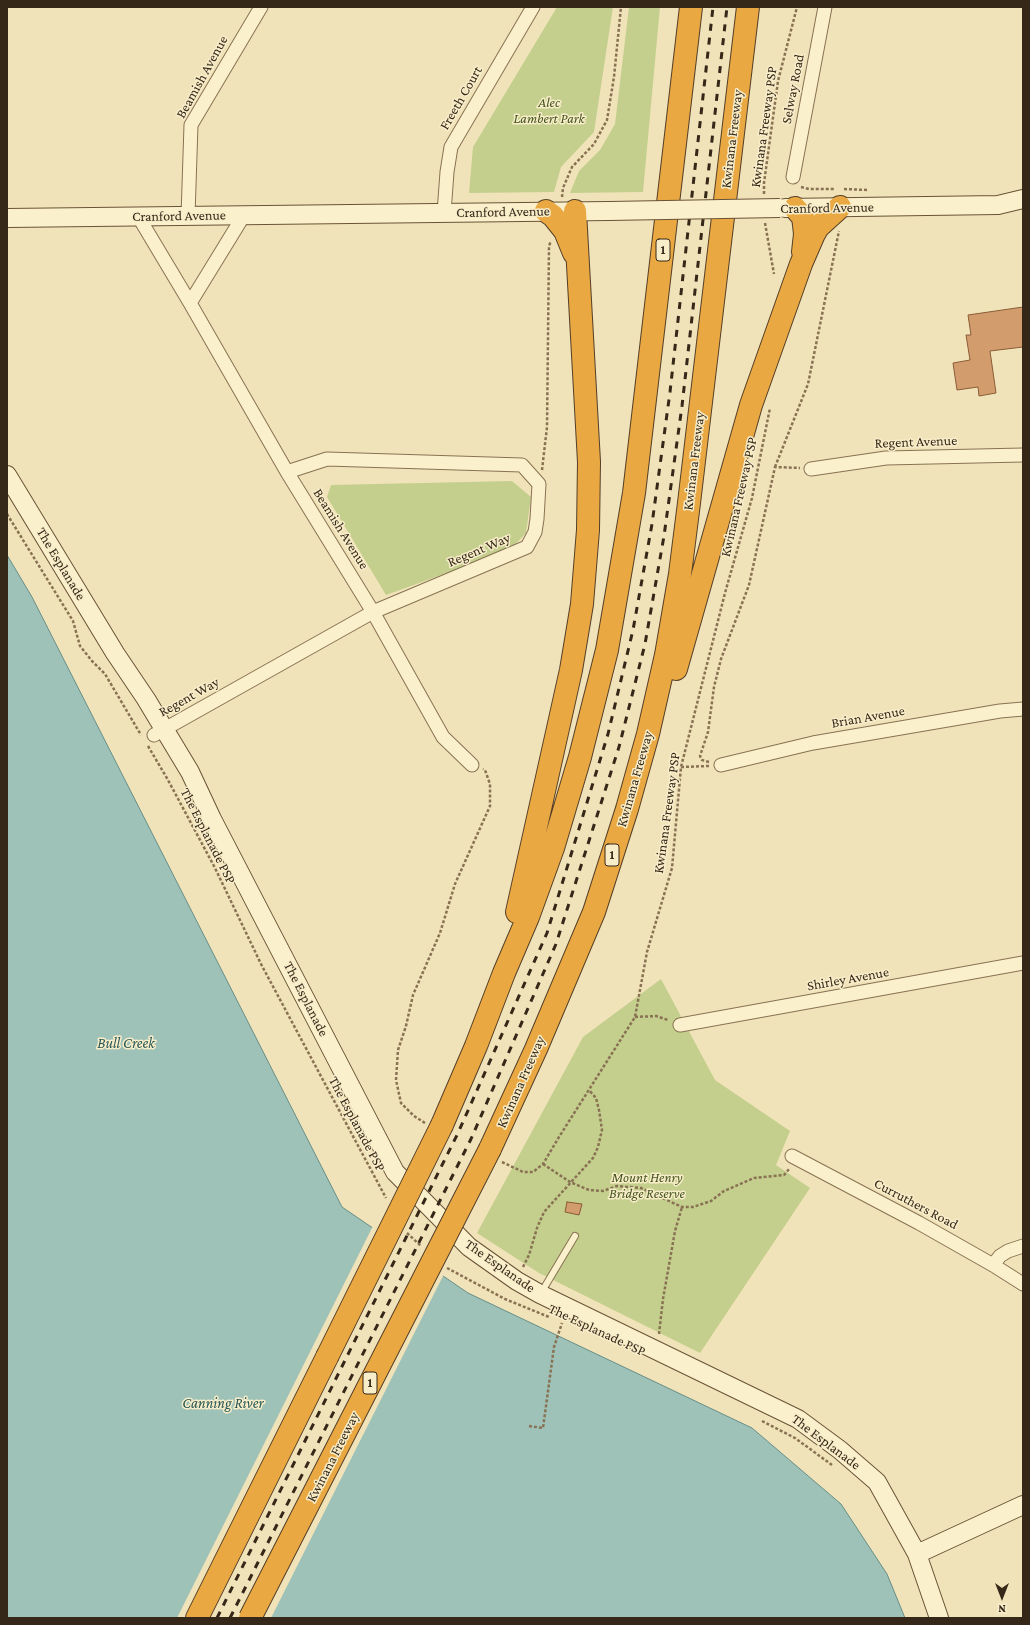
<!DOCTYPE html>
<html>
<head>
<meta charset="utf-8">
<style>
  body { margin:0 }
  #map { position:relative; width:1030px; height:1625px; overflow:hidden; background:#f1e3b9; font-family:"Crimson Pro",serif }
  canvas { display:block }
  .frame { position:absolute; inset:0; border:8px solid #362819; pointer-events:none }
  .north { position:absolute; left:982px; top:1577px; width:40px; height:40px; -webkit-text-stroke:3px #f8edc9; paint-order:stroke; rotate:180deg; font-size:11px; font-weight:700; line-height:16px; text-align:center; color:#362819 }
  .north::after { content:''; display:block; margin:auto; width:14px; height:18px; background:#362819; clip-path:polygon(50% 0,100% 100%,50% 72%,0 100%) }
</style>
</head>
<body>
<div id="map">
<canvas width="1030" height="1625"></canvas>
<div class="frame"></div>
<div class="north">N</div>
</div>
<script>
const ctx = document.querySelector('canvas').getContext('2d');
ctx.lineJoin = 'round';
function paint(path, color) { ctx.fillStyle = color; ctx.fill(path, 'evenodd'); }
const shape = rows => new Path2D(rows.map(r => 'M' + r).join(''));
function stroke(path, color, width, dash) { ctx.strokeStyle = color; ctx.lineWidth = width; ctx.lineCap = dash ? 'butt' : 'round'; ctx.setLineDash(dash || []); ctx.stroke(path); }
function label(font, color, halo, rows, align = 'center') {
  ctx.font = font + ' "Crimson Pro",serif'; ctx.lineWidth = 3; ctx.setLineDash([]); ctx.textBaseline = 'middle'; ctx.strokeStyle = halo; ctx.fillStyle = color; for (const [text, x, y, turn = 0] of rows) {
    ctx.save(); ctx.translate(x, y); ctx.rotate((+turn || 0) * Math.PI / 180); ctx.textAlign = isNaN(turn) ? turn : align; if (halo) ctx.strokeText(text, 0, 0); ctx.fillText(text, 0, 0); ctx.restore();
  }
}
const green = shape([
  [557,7,613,7,594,132,561,167,554,192,469,193,473,147],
  [629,7,660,7,643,192,570,193,579,171,600,150,615,124],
  [512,481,531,497,526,533,510,550,386,595,327,497,331,485],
  [661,979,715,1080,790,1131,776,1165,810,1188,700,1353,539,1273,477,1233,583,1037]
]);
const water = shape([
  [7,555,32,597,342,1207,468,1293,752,1428,841,1504,887,1574,905,1618,7,1618,7,555]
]);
const pier = shape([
  [373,1226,444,1274,271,1618,177,1618]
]);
const building = shape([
  [1023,307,1023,347,990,351,996,393,979,396,978,387,957,390,953,363,970,360,966,335,971,335,968,315,1023,307],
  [567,1202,582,1204,579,1215,565,1212,567,1202]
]);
const path = shape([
  [801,187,809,189,835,189],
  [844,189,867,190],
  [764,194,764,183,778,81,797,7],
  [562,197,563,188,572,167,594,144,607,120,614,77,621,7],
  [765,223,774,274],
  [775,467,808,384,839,231],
  [542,470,547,427,549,246,551,241],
  [7,514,73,621,80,646,92,661,105,674,141,735],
  [148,746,168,780,215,868,261,964,386,1198],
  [709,762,702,760,700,756,708,732,714,687,721,659,749,585,775,467,800,468],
  [681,767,709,766],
  [635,1017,656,1016,668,1020],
  [425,1123,414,1116,401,1103,396,1080,398,1050,406,1026,413,995,440,933,455,884,490,806,490,784,485,770,483,769],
  [502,1162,523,1172,533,1172,543,1164,559,1137,635,1017,647,952,672,868,681,767,725,593,752,498,770,408],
  [543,1164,570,1182,589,1190,603,1191,617,1186,641,1188,682,1207,693,1207,711,1201,724,1191,754,1178,784,1175,790,1168],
  [407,1233,421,1246],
  [523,1267,529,1255,537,1228,544,1212,593,1158,598,1147,602,1130,599,1110,596,1098,589,1090],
  [447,1268,505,1299,549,1317],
  [659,1334,663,1299,675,1231,682,1207],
  [762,1421,795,1438,832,1465],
  [529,1426,543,1428,554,1347,562,1323]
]);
const lane = shape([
  [541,1293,575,1236]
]);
const street = shape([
  [793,177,825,7],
  [444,213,447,172,451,147,533,7],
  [138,216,190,303,287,472,373,612,443,737,472,765],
  [188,216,191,125,261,7],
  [190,303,244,215],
  [811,469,886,458,1023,455],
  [154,735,373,612,527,547,535,532,537,519,539,484,522,465,327,459,287,472],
  [721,765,813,743,1000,711,1023,709],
  [680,1025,1023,963],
  [792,1156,919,1223,993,1265,1023,1284],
  [993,1265,1000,1256,1008,1251,1023,1246]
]);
const secondary = shape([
  [785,208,998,205,1023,199],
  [7,218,609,211],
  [7,475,115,653,146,699,190,772,212,819,395,1172,469,1247,517,1281,540,1294,798,1419,840,1450,877,1482,917,1554,939,1618],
  [917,1554,1023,1505]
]);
const highway = shape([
  [795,208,803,217,804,225,805,234,803,252],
  [546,211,553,216,565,231,574,253],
  [676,669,751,405,801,264,814,234,818,227,840,207],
  [517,912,571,670,582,604,588,530,589,462,575,211],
  [442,1125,476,1046,504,973,528,917,553,848,580,757,607,650,634,493,691,7],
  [490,1149,536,1049,594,912,627,809,648,734,666,655,680,574,689,503,748,7],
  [197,1618,327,1357]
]);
const rail = shape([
  [217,1618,458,1133,547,933,608,734,633,630,652,524,670,392,713,7],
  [230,1618,471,1139,556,944,619,747,645,644,664,536,682,406,727,7]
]);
const secondaryBridge = shape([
  [609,211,780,208]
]);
const highwayBridge = shape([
  [327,1357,442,1125],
  [250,1618,490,1149]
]);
const shields = [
  [663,250,14],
  [612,855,14],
  [370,1383,14]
];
const shieldNames = [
  ["1",663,250],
  ["1",612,855],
  ["1",370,1383]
];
const streetNames = [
  ["Beamish Avenue",202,77,-61],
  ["Selway Road",793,89,-79],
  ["Freeth Court",461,98,-60],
  ["Kwinana Freeway PSP",764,127,-82],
  ["Kwinana Freeway",732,139,-83],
  ["Cranford Avenue",827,208,-1],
  ["Cranford Avenue",503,212,-1],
  ["Cranford Avenue",179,216,-1],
  ["Regent Avenue",916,442,-2],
  ["Kwinana Freeway",694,461,-83],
  ["Kwinana Freeway PSP",739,497,-77],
  ["Beamish Avenue",341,529,58],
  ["Regent Way",479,550,-23],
  ["The Esplanade",61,564,59],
  ["Regent Way",189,697,-29],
  ["Brian Avenue",868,717,-10],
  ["Kwinana Freeway",635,779,-74],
  ["Kwinana Freeway PSP",667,813,-82],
  ["The Esplanade PSP",208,836,63],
  ["Shirley Avenue",848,979,-10],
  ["The Esplanade",306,999,63],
  ["Kwinana Freeway",521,1082,-66],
  ["The Esplanade PSP",357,1124,62],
  ["Curruthers Road",916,1204,28],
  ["The Esplanade",500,1266,35],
  ["The Esplanade PSP",597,1330,25],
  ["The Esplanade",826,1442,37],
  ["Kwinana Freeway",333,1457,-63]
];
const parkNames = [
  ["Alec",549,103],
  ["Lambert Park",549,119],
  ["Mount Henry",647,1178],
  ["Bridge Reserve",647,1194]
];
const waterNames = [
  ["Bull Creek",126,1043],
  ["Canning River",223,1403]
];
paint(green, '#c4cf8d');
paint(water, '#9ec1b8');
stroke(water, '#668e86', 1);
paint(pier, '#f1e3b9');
paint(building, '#d29c6c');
stroke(building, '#895c37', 1);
stroke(lane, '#887253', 8);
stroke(street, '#887253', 15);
stroke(secondary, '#695336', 20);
stroke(highway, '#553f28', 24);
stroke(path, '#887253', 2.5, [3, 2]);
stroke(lane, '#fbf0cc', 6);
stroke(street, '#fbf0cc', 13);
stroke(secondary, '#fbf0cc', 18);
stroke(highway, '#e9a841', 22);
stroke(rail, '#362819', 3, [7, 7]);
stroke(secondaryBridge, '#695336', 20, []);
stroke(highwayBridge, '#553f28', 24, []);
stroke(secondaryBridge, '#fbf0cc', 18);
stroke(highwayBridge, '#e9a841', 22);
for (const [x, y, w] of shields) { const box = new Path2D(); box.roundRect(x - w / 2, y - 11, w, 22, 3); ctx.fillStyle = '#f8edc9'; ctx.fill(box); stroke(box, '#362819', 1); }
label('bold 13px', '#362819', null, shieldNames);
label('14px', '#362819', '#f8edc9', streetNames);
label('italic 14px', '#44541e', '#f8edc9', parkNames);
label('italic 15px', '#275756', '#f8edc9', waterNames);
</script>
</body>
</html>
